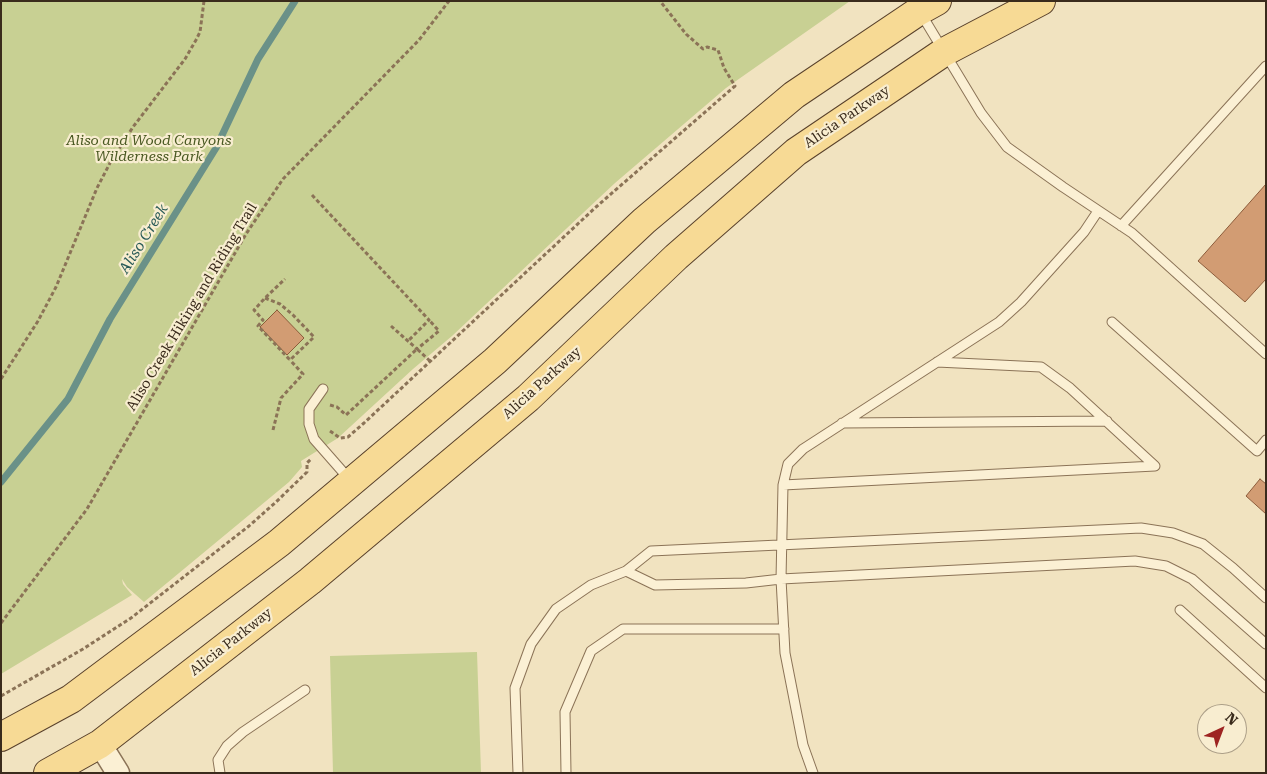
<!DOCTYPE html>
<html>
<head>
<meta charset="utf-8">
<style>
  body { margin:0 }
  #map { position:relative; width:1267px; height:774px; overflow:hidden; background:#f1e3c0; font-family:"Roboto Serif",serif }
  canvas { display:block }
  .frame { position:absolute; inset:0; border:2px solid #3a2b1c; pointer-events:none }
  .north { position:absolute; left:1197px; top:704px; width:50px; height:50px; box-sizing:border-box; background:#f8edd0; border:1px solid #ac9f88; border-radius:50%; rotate:43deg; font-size:14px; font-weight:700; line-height:20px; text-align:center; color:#3a2b1c }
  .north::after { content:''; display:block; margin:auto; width:18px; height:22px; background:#9e2422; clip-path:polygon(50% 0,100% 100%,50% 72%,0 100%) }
</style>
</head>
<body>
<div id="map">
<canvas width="1267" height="774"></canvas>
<div class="frame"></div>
<div class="north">N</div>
</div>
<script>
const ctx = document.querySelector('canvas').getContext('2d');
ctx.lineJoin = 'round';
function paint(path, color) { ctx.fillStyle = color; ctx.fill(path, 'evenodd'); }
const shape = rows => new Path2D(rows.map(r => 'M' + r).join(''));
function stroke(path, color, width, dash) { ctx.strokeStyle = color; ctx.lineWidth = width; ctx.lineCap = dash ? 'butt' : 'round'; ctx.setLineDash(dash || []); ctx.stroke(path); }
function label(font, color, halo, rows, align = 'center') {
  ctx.font = font + ' "Roboto Serif",serif'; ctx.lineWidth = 4.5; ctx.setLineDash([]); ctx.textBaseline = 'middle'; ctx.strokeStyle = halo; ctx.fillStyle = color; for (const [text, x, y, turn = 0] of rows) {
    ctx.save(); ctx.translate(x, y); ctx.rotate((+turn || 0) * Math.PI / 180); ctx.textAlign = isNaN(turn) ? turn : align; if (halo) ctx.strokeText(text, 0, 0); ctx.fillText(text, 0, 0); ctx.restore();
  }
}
const green = shape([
  [1,1,850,1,726,88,615,183,452,336,413,369,338,438,301,461,302,467,289,482,144,602,127,587,122,579,123,584,132,595,1,674],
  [477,652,481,773,333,773,330,656]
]);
const stream = shape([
  [1,482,68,399,110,319,216,148,258,59,295,1]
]);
const building = shape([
  [1266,184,1266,279,1245,302,1198,261,1266,184],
  [277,310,304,338,287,355,260,327,277,310],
  [1260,479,1266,484,1266,514,1246,496,1260,479]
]);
const path = shape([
  [312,195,429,320,409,340],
  [265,298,280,304,293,315,314,337,290,360,258,326,263,320,254,310,265,298,285,279],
  [391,326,417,349,439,331,429,320],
  [1,379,38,321,56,287,97,188,110,163,133,127,185,59,196,40,200,32,204,1],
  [330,405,337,407,346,415,417,349,430,361],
  [273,430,281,398,303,374,290,360],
  [330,431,340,438,348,437,364,423,596,207,735,86,724,68,718,50,707,47,703,49,686,34,660,1],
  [1,623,87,509,246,234,283,179,419,40,449,1],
  [1,696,83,649,131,618,249,526,276,502,307,472,307,463,311,459]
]);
const service = shape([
  [920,12,981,113,1007,147,1063,187,1132,233,1266,354],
  [1121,226,1266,66],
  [1112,322,1257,451,1266,440],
  [937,362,1041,367,1070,388,1155,466],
  [323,389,309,409,309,424,314,439,350,480],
  [842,423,1107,421],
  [783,485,1155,466],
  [626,571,655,585,746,583,781,579,1135,561,1166,566,1192,579,1266,644],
  [1180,610,1266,688],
  [220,773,218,760,227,746,243,732,305,690],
  [518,773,515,688,531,644,556,609,591,585,626,571,651,551,1141,528,1173,533,1203,544,1233,568,1266,598],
  [566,773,565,712,591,651,623,629,784,629],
  [813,773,803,745,785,653,781,579,783,485,788,464,803,449,999,322,1021,302,1084,232,1098,211]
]);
const tertiary = shape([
  [100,744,118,773]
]);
const primary = shape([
  [1,737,71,699,279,543,495,361,644,221,794,95,919,11,937,1],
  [48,773,100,744,310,581,528,398,676,257,796,152,944,52,1041,1]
]);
const streetNames = [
  ["Alicia Parkway",847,117,-34],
  ["Aliso Creek Hiking and Riding Trail",192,307,-59],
  ["Alicia Parkway",542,383,-42],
  ["Alicia Parkway",231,642,-38]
];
const parkNames = [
  ["Aliso and Wood Canyons",149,141],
  ["Wilderness Park",149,157]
];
const waterNames = [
  ["Aliso Creek",144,239,-58]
];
paint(green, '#c8d093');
stroke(stream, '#6a9188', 7);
paint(building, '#d29c73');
stroke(building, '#8c5c3b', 1);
stroke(service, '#8b7357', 11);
stroke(tertiary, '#8b7357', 25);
stroke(primary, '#59412b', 30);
stroke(path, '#8b7357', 3, [4, 2.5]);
stroke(service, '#fbf0d4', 9);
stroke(tertiary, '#fbf0d4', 22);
stroke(primary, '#f7da95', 28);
label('14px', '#3a2b1c', '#f8edd0', streetNames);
label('italic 14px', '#495821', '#f8edd0', parkNames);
label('italic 15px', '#2a5b58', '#f8edd0', waterNames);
</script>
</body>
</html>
